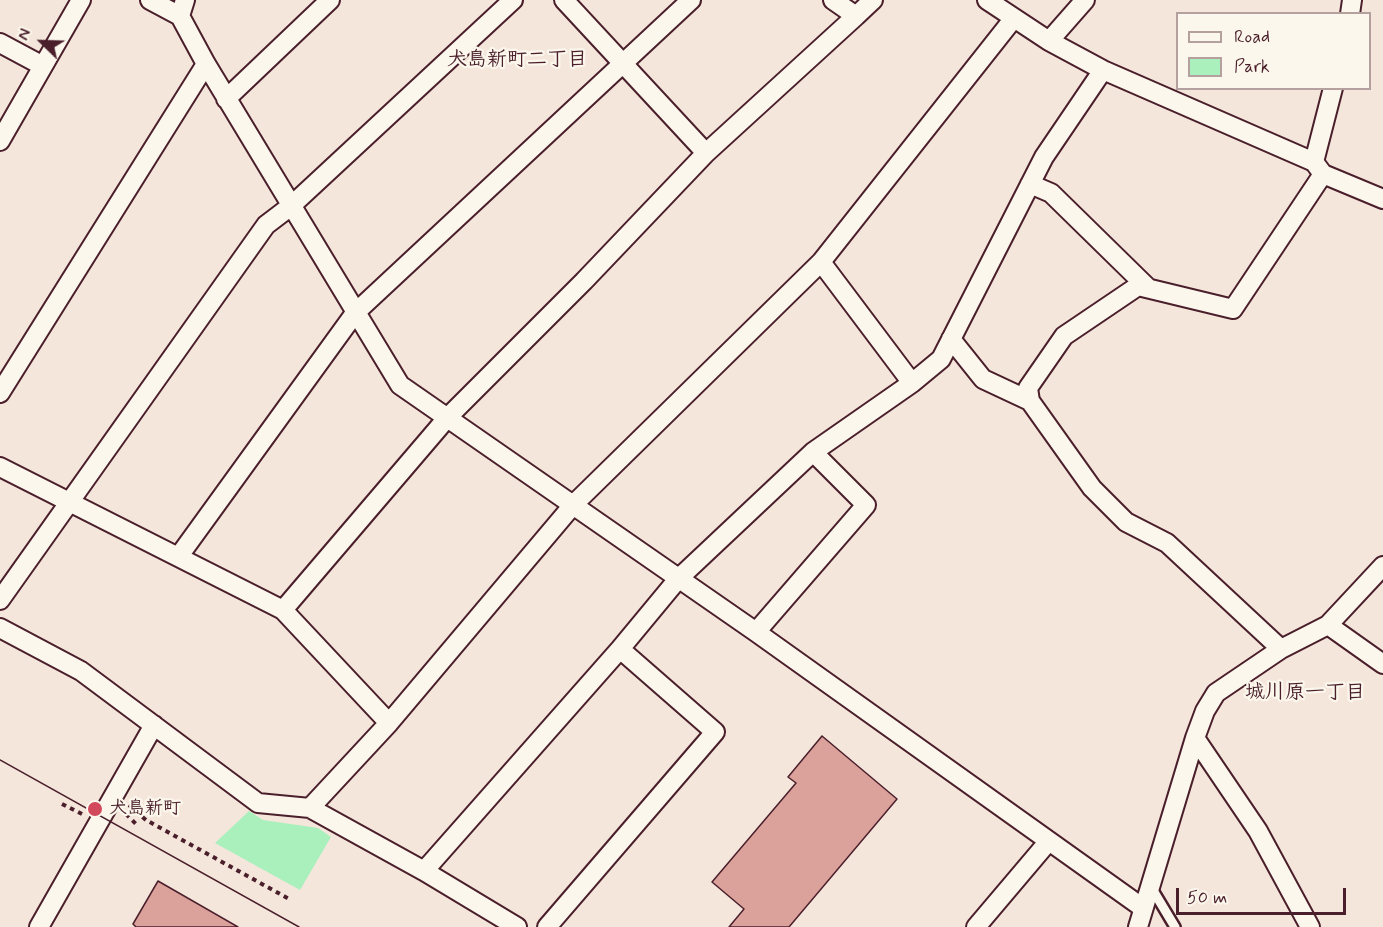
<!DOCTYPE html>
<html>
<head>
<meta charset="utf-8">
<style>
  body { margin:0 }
  #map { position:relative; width:1383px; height:927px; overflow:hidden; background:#f5e6dc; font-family:Mynerve,sans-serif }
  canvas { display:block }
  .legend { position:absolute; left:1176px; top:12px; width:195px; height:78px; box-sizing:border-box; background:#fbf7ec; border:2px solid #b4a19f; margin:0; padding:8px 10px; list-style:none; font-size:18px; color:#4a1f2b }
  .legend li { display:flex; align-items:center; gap:12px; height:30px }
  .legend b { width:30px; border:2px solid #b4a19f }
  .north { position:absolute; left:12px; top:12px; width:60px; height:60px; -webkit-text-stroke:4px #fbf7ec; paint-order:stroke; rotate:293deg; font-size:16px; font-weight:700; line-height:24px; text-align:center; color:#4a1f2b }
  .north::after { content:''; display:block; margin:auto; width:21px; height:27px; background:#4a1f2b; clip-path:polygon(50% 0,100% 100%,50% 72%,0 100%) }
  .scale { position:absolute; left:1176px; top:888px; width:170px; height:27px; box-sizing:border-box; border:3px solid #4a1f2b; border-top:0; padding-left:8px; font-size:18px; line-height:21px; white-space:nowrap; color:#4a1f2b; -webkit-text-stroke:4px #fbf7ec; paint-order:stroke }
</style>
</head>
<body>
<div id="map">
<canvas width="1383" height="927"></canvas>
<ul class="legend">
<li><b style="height:8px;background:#fbf7ec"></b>Road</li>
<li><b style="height:16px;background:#a9f0bc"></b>Park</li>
</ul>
<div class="north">N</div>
<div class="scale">50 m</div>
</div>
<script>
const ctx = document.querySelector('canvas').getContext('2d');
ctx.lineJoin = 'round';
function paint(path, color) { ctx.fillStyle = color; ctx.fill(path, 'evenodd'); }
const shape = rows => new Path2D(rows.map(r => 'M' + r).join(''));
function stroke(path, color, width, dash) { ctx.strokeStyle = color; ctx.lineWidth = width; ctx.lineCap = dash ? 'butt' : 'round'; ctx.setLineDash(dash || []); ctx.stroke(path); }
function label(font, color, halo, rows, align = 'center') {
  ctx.font = font + ' Mynerve,"Klee One",sans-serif'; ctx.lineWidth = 4.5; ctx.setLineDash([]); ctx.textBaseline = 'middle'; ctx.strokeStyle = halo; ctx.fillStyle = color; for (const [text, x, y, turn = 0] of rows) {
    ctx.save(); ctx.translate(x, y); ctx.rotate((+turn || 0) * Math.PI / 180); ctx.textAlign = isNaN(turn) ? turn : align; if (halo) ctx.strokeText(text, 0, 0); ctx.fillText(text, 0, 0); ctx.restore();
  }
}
const green = shape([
  [249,811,263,820,318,828,331,837,300,890,215,843]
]);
const building = shape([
  [822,736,897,799,789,927,729,927,744,909,712,882,796,783,788,777,822,736],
  [158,881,238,927,136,927,133,924,158,881]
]);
const path = shape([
  [62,804,82,814],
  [129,805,146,820,291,900],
  [126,814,138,826]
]);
const lane = shape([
  [1151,887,1175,927]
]);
const street = shape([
  [150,0,180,16],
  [185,0,180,16,206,64,400,385,756,632,1143,908],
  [564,0,706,153],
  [987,0,1049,41,1103,70,1314,162,1323,174,1383,199],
  [1350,14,1352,0],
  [856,16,873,0],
  [1049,41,1085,0],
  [0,43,43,66],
  [226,99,330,0],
  [0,141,81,0],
  [1314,162,1333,88],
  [1030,184,1051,193,1147,287],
  [951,339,983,379,1030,401],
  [912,383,941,359,1044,157,1103,70],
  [0,393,206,64],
  [0,467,283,610,389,723],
  [179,556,355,313,691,0],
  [0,600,266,225,291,206,513,0],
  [283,610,447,418,584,281,706,153,856,16,833,0],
  [1328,625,1383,664],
  [0,628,81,671,258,803,310,808],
  [756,632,866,505,813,452],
  [1281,649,1167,543,1126,522,1092,488,1030,401,1028,388,1064,336,1138,286,1233,309,1323,174],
  [1195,738,1258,831,1310,927],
  [424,871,620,649,678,579,813,452,912,383,821,262],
  [39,927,154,725],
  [517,927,424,871,310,808,389,723,573,505,821,262,1014,18],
  [547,927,715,732,620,649],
  [976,927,1048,842],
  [1138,927,1195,738,1205,711,1216,693,1281,649,1328,625,1383,566]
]);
const tram = shape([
  [0,760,299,927]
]);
const markers = [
  [95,809,8,"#d1495b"]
];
const poiNames = [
  ["犬島新町",109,809]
];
const neighbourhoodNames = [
  ["犬島新町二丁目",517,61],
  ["城川原一丁目",1305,694]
];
paint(green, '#a9f0bc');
paint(building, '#dba19b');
stroke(building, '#4a1f2b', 1.5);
stroke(lane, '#4a1f2b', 14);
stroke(street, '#4a1f2b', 22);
stroke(path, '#4a1f2b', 4, [4.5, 4.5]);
stroke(lane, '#fbf7ec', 9);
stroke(street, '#fbf7ec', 18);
stroke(tram, '#4a1f2b', 1.5);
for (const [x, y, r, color] of markers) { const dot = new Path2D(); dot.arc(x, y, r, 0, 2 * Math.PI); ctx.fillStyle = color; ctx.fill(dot); stroke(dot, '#fbf7ec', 2); }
label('bold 18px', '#4a1f2b', '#fbf7ec', poiNames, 'left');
label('bold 20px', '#4a1f2b', '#fbf7ec', neighbourhoodNames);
</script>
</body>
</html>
